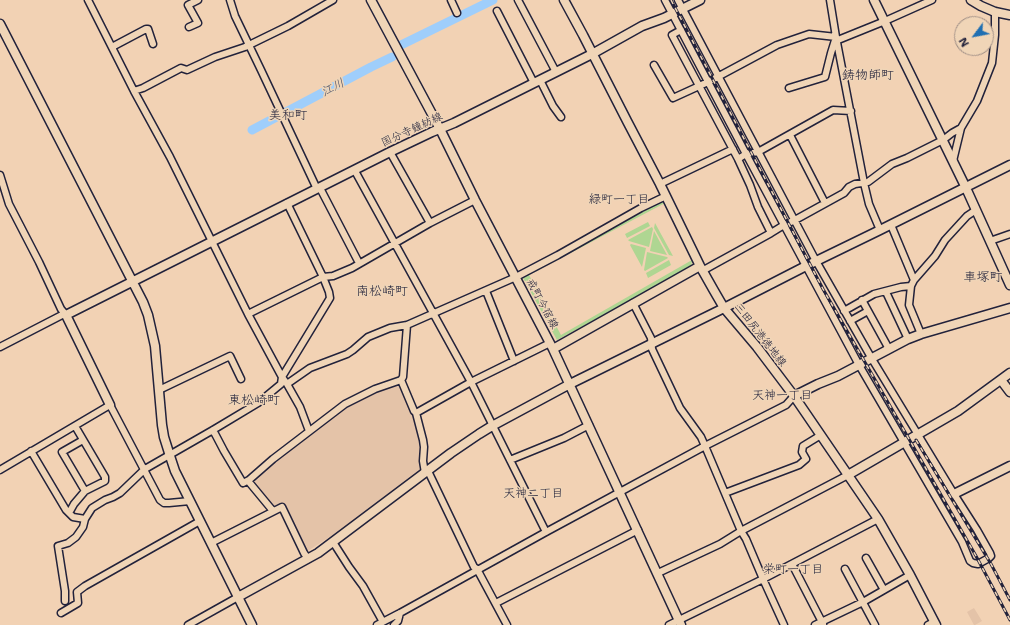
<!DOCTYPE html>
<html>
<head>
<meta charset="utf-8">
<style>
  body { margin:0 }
  #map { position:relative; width:1010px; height:625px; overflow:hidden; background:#f2d2b4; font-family:"Shantell Sans",sans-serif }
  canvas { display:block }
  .north { position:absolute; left:954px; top:16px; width:40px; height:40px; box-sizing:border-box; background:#f0d5b7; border:1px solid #9e8d85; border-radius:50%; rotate:238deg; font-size:11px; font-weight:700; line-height:16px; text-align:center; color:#22223b }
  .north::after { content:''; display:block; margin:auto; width:14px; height:18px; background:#1f6fb2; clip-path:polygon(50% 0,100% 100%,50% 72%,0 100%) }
</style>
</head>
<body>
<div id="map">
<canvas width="1010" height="625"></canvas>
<div class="north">N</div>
</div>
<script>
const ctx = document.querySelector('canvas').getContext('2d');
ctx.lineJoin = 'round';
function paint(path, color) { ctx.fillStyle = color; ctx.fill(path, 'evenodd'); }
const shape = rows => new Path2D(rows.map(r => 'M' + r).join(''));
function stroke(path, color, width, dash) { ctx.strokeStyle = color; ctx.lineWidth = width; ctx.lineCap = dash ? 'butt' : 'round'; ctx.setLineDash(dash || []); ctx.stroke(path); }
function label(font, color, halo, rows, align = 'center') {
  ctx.font = font + ' "Shantell Sans","Klee One",sans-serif'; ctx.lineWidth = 3; ctx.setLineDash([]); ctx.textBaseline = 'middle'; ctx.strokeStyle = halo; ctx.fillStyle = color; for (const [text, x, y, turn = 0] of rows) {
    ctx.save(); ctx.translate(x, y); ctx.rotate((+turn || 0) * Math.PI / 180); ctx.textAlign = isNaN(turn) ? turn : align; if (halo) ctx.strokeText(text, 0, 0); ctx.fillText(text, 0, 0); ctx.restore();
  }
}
const built = shape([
  [399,383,408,404,414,415,421,437,421,463,420,469,331,536,306,552,282,506,274,510,251,482,251,479,345,406,378,390],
  [974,608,982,621,975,625,974,625,967,612]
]);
const green = shape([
  [661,202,665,203,529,275,561,335,692,260,691,268,557,340,522,276,559,258],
  [648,222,650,226,627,238,625,234],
  [655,223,673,256,669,255,654,228],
  [652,227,653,229,649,247,629,241,628,240],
  [654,231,667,255,650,251],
  [631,244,646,248,642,267,630,245],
  [647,252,667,257,668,258,645,271,644,270],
  [669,260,671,265,648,278,646,273]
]);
const river = shape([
  [401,45,493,0],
  [252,130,371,67,392,57]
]);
const street = shape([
  [88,0,134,91,170,157,248,314,282,377,287,384,300,407,309,431],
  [230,0,235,16,261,70,317,189],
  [451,0,457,13],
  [518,0,556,72],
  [665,0,746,154,859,365,962,542,970,561,973,563,978,564,989,558,991,556,990,553,977,530,954,494,872,359,816,261,678,0],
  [830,0,836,37,864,183,869,204,880,230],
  [497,11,534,83],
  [189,27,198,23,188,5,198,0],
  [681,30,672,35,738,159,750,185,758,207,771,233],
  [838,40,885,21,932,0],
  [112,47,146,29,148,29,153,44],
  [654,65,673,98,708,82,777,45,809,34,836,37],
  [540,80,553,106,561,117],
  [789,88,825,77,831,53,836,37],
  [134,91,143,88,181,68,187,70,215,57,245,47,288,26,333,0],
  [790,135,825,203],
  [390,152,430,223],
  [738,159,746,154,758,152,833,110,851,111],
  [953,161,961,128,977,101,992,63,995,35,995,12],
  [355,171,471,382,546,532],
  [0,175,9,204,39,262,61,309,66,315,62,315,0,347],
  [660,184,733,149],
  [320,188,359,263],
  [891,225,914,280],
  [990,241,1010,234],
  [702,271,771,233,784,225,795,220,844,193,849,187,855,184,868,182,892,164,907,158,943,140,952,133,961,128],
  [486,291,514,361],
  [886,292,908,339],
  [862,300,889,349],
  [633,303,651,338,652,349,680,408,701,437,705,446,741,531,746,539,763,579,784,625],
  [844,311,874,294,901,287,911,286],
  [248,314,323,277,333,276,352,268,430,223,475,200],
  [850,321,868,311],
  [407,325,403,377,401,380,414,411,416,413,423,440,424,447,423,461,425,473],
  [921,334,909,305,911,286,914,280,935,256,945,240,967,216,976,210],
  [287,384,310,368,347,354,353,350,368,337,390,328,407,325,516,277,558,255,641,208,666,196],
  [159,390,230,356,241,379],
  [416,413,471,382,550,343],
  [213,430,224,451,243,483,249,480,273,459,345,404,375,389,401,380],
  [83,440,62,452,85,491],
  [31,451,66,510,73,517,85,519],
  [510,460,564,438,589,425],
  [0,470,110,405,160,500,164,503,169,503,190,501],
  [428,471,474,567,477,569,507,625],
  [249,480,249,482,273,511],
  [725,493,799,465,806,459,802,452,803,446,821,435],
  [69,513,74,504,85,491,105,481,105,477,75,426],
  [333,542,349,567,363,586,383,622],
  [211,543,282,507,304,553,308,559],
  [866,558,884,590],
  [792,564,823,624],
  [845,569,875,625],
  [658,573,720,544,741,531,848,475],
  [65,601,65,591,58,546,68,543,76,537,83,527,85,519,92,508,105,500,113,497,120,493,145,469,213,430,258,403,281,384,282,377,327,303,330,298,329,292,323,277,287,203],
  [496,603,638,530],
  [61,613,78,603,77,592,85,586,200,521],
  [188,625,238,597],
  [377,625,400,613,546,532,705,446,786,405,794,396],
  [394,625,398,621,400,613],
  [669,625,763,579,878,519],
  [815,625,863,602,910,575],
  [928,625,934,622]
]);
const secondary = shape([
  [371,0,440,129,475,200,553,349,681,625],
  [564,0,583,35,627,121,660,184,700,266,713,289,724,308,757,347,794,396,878,519,910,575,936,625],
  [874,0,966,188,1010,285],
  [971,0,981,6,995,12,1010,15],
  [0,24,143,302,148,315,155,346,162,425,164,437,170,456,175,471,252,625],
  [553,349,700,266],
  [1001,380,1010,392],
  [794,396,818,384,838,376,908,339,921,334,1010,308],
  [110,405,66,315,390,152,432,132,454,123,592,54,642,26,664,18,700,0],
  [848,475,958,411,1010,373],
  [954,494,1010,466],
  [238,597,318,553,451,453,479,434,492,426,570,384,724,308,806,266,880,230,1010,165]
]);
const rail = shape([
  [671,0,823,289,976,556,1010,620],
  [916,440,991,564,1010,600]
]);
const streetNames = [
  ["国分寺鐘紡線",412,130,-25],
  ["戒町今宿線",542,304,62],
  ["三田尻港徳地線",760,335,52]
];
const waterNames = [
  ["江川",333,88,-27]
];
const neighbourhoodNames = [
  ["緑町一丁目",619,200],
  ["天神一丁目",782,396],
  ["天神二丁目",533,494],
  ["栄町一丁目",793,570]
];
const quarterNames = [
  ["鋳物師町",868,76],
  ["美和町",288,116],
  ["車塚町",983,278],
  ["南松崎町",382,292],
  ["東松崎町",254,401]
];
paint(built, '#e4c3a8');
paint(green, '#afd692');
stroke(river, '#9fcefb', 9);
stroke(street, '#22223b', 9);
stroke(secondary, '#22223b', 11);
stroke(street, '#f0d5b7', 6);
stroke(secondary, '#f0d5b7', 8);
stroke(rail, '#22223b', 3);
stroke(rail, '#f0d5b7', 1.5, [4.5]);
label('11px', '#22223b', '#f0d5b7', streetNames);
label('italic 12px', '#3b4461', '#f0d5b7', waterNames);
label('12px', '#22223b', '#f0d5b7', neighbourhoodNames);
label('13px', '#22223b', '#f0d5b7', quarterNames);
</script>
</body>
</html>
